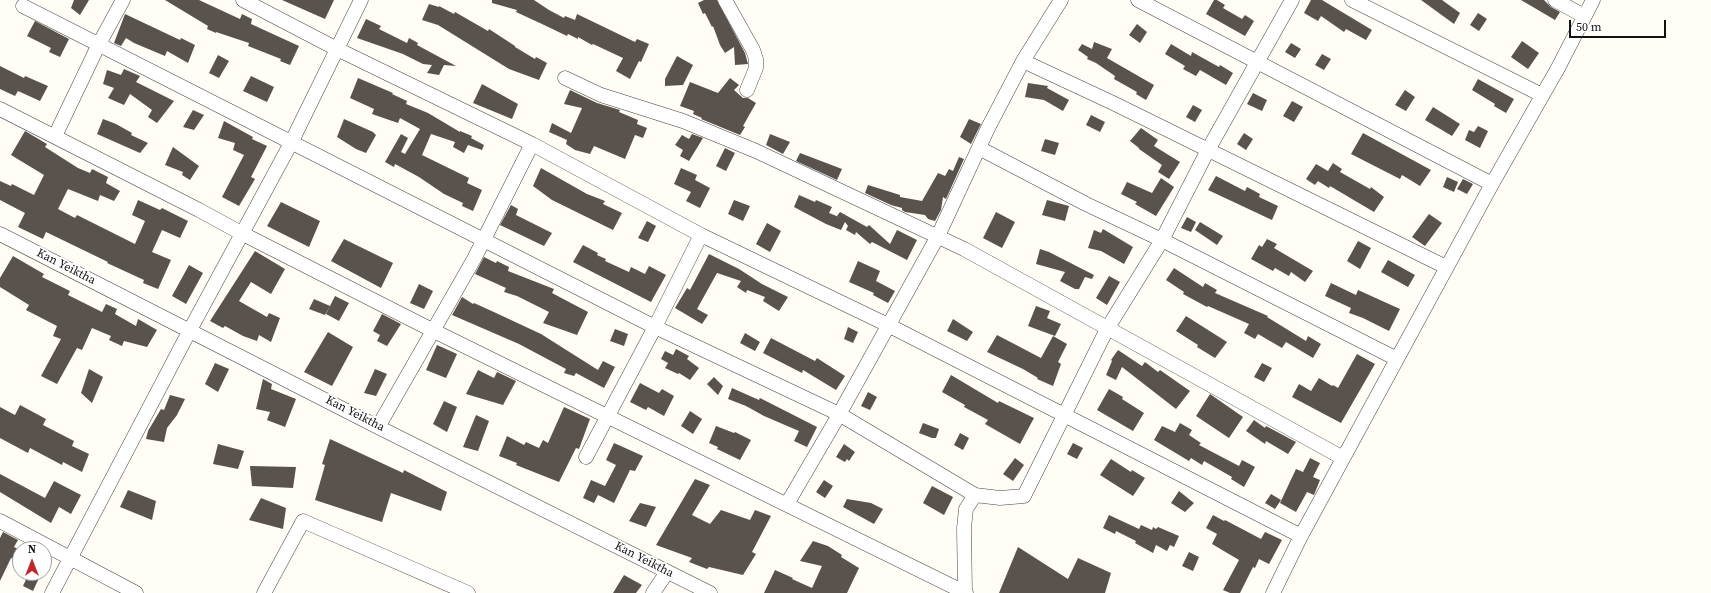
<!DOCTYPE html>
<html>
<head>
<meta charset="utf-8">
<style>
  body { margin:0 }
  #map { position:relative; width:1711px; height:593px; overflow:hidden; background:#fffdf5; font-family:"Source Serif 4",serif }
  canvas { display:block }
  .north { position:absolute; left:12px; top:541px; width:40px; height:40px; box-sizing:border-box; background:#fff; border:1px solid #a0a0a0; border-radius:50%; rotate:0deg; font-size:11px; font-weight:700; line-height:16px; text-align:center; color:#111 }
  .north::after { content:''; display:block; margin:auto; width:14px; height:18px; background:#c4262e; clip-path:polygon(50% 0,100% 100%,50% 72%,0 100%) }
  .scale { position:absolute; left:1569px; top:20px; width:97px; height:18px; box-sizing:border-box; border:2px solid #111; border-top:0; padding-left:5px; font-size:12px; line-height:14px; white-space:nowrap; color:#111; -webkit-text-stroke:3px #fff; paint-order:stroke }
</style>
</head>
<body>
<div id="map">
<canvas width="1711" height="593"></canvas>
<div class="north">N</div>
<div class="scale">50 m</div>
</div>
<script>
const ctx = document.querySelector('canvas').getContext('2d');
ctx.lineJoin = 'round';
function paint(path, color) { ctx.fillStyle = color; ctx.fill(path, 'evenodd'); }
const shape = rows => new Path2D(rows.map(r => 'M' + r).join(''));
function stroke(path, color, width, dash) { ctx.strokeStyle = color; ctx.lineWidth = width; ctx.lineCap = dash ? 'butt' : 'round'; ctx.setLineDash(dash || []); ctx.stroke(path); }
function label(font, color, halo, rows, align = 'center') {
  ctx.font = font + ' "Source Serif 4",serif'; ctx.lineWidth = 4; ctx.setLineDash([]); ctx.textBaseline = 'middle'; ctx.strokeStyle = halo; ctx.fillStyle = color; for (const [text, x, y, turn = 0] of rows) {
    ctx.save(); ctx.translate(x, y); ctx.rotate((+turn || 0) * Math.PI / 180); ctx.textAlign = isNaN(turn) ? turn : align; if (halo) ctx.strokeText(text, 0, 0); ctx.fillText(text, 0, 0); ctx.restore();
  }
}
const building = shape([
  [74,0,89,0,80,15,71,8],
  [165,0,199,0,240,19,242,14,252,19,251,24,299,46,290,65,280,61,281,59,248,46,249,43,216,32,216,33,207,29,208,26],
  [282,0,334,0,325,19],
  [492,0,534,0,549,10,564,18,565,16,575,20,577,14,635,42,637,39,649,44,641,62,639,61,630,79,616,71,623,58,593,44,592,45,578,37,578,39,568,34,567,36,542,24,516,12,517,10,492,3],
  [704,0,717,0,745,53,748,64,735,65,734,47,725,53,720,45,713,26,712,27,705,13,703,14,698,3],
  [1214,0,1217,0,1225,5,1223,8,1242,19,1245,15,1254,21,1245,36,1206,14],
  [1311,0,1322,0,1372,30,1366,40,1346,29,1344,32,1321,16,1318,21,1304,13],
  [1421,0,1442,0,1460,13,1454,24],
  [1521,0,1544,0,1551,7,1560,12,1555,20],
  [429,4,439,7,439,6,454,14,455,12,488,31,489,29,515,46,515,47,535,59,536,57,547,63,539,80,509,69,438,25,422,20],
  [1478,13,1487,19,1479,31,1470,25],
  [125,14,180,40,181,38,195,45,188,63,167,51,165,56,134,43,126,38,121,46,114,43],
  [366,19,381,26,379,29,407,43,409,38,418,43,417,45,456,66,444,65,439,75,427,73,432,65,423,64,403,54,357,38],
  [35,21,69,39,60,57,49,52,51,48,27,36],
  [1137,24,1147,32,1140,43,1129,35],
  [1522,41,1539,53,1528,69,1511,57],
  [1094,42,1112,49,1107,58,1154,85,1146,100,1136,94,1137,92,1114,79,1115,76,1096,63,1087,59,1088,57,1078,50,1082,44,1092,49],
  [1291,43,1301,49,1295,58,1285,52],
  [1171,44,1191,56,1192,52,1219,67,1220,65,1233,73,1226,85,1200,70,1196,76,1183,69,1185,66,1165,54],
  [1322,54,1331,59,1324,70,1315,65],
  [218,55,229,61,219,78,209,73],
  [677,56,693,65,683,85,665,86,665,79],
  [0,66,24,78,25,76,48,86,40,101,18,91,15,96,0,89],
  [124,69,140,76,136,82,174,101,157,123,148,117,152,110,130,94,124,105,108,98,114,88,103,84,107,70,121,75],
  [251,76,274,87,267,102,243,91],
  [358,78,393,93,392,94,407,101,406,104,428,113,460,132,460,131,472,136,471,138,484,145,482,150,468,145,464,153,453,147,455,142,431,134,422,155,469,178,467,183,482,190,473,211,462,206,463,203,444,194,419,177,395,164,394,167,385,162,401,134,408,138,401,152,405,154,420,129,400,118,398,123,372,114,374,109,350,98],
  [730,78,739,85,734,90,743,98,748,98,756,103,743,126,745,127,740,135,701,119,702,118,693,114,694,111,680,106,690,82,718,93],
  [1478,79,1514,99,1506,113,1494,106,1495,104,1472,90],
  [1028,83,1048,86,1047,88,1069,100,1063,111,1044,100,1025,97],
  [482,84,518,104,512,119,473,103],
  [570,90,597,103,620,110,619,112,638,120,637,124,647,128,643,138,635,135,625,159,594,146,590,154,575,150,566,144,567,140,549,132,552,123,571,133,582,108,564,104],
  [1405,90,1415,97,1406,111,1395,105],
  [1253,93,1267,100,1262,111,1247,104],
  [1292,101,1303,107,1294,122,1283,116],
  [1193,105,1202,110,1195,122,1186,117],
  [1433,107,1460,124,1452,136,1425,120],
  [193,110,204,115,194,130,183,127],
  [1091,115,1105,122,1100,132,1086,125],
  [103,119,116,124,132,133,131,135,148,143,140,153,97,134],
  [344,119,373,132,376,135,366,153,356,149,337,137],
  [969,119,981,124,971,144,960,137],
  [224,121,253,137,252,139,267,146,251,177,255,179,239,206,222,197,244,155,233,150,235,143,218,138],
  [1478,126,1488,131,1480,148,1465,140,1469,130,1474,132],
  [1141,128,1158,140,1154,146,1180,162,1169,179,1158,172,1162,165,1139,149,1139,148,1130,141],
  [25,131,47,144,45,147,78,168,90,173,92,169,108,177,106,183,120,191,114,201,100,195,98,201,68,189,58,209,75,218,77,215,135,244,145,221,132,215,138,200,160,210,162,208,188,221,180,238,162,230,152,252,171,260,158,289,143,283,144,280,107,263,108,262,46,232,43,239,18,227,25,213,0,200,0,181,11,186,12,184,34,195,44,175,11,155],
  [1244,133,1253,139,1246,150,1237,144],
  [1363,133,1431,170,1420,186,1402,175,1400,179,1351,154],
  [692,134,703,138,689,161,680,156,683,150,675,145,682,135,689,139],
  [770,134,790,142,783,154,766,145],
  [1045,139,1059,143,1055,155,1041,151],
  [173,147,199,166,190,180,182,175,183,172,165,165],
  [725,148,735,153,726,171,716,166],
  [800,153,842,169,837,180,796,161],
  [959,157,964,159,946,199,943,197,941,210,935,221,928,219,925,215,905,212,902,210,902,208,891,205,865,193,868,185,900,195,900,197,922,201,938,173,945,176,949,169,953,171],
  [1333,163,1342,169,1340,172,1370,189,1371,187,1384,197,1374,212,1330,186,1329,188,1318,181,1315,185,1306,179,1316,164,1328,171],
  [541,168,587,194,605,201,603,204,622,213,613,230,552,200,533,186],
  [681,168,697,175,695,180,710,188,700,208,686,201,691,192,674,184],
  [1216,176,1245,191,1247,187,1260,194,1259,197,1278,206,1272,220,1208,190],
  [1447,177,1458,182,1454,192,1443,187],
  [1161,178,1174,187,1156,216,1135,204,1137,202,1121,194,1127,182,1152,193],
  [1463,179,1473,184,1467,194,1457,189],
  [799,195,815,202,816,200,832,207,829,213,839,217,837,216,840,212,867,227,869,225,890,244,897,230,917,240,907,260,872,242,870,244,856,232,855,235,846,230,848,226,845,222,841,230,826,224,794,207],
  [734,200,750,206,743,221,728,214],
  [1047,200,1069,206,1065,221,1042,215],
  [281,202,320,221,309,247,267,226],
  [511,205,518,209,516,215,552,233,544,246,500,225],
  [996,212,1015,222,1002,248,983,238],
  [1429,214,1442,223,1425,246,1412,237],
  [1187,217,1196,222,1191,232,1181,228],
  [647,221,656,226,648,242,638,238],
  [1200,222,1223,236,1217,245,1195,230],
  [767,223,781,231,770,252,756,244],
  [1103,229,1133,247,1124,264,1101,251,1088,248,1094,230,1101,233],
  [344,239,393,263,381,288,331,261],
  [1267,239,1277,244,1274,248,1313,271,1305,282,1291,272,1289,276,1275,268,1273,271,1251,259,1259,245,1262,247],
  [1358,241,1371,248,1360,269,1347,261],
  [583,245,598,253,597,255,606,259,605,261,629,272,631,267,645,274,649,266,666,275,651,302,573,262],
  [1040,249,1049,252,1094,275,1092,279,1085,277,1079,289,1075,289,1060,281,1065,272,1036,264],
  [255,251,285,269,271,294,251,282,239,301,267,317,269,313,280,318,271,342,259,335,257,341,243,336,225,326,223,328,210,321],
  [709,254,739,269,762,284,788,297,779,311,763,301,765,297,747,290,746,293,737,287,741,281,717,273,697,309,708,315,702,324,675,308,687,288,690,290],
  [13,256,44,274,42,277,70,291,68,295,102,312,106,304,117,309,115,314,136,326,138,319,157,330,147,347,124,341,122,346,109,340,111,336,92,328,82,350,77,348,57,384,41,376,61,339,53,336,57,326,26,310,29,305,0,287,0,278],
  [484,257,496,263,497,261,509,267,508,271,554,289,552,293,588,312,577,335,543,323,549,312,517,296,504,292,506,288,475,274],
  [1388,260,1415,275,1408,287,1381,272],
  [858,261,880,271,876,281,895,291,888,303,873,295,874,293,849,282],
  [189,265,203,273,186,304,172,296],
  [1174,268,1203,287,1205,283,1217,290,1215,293,1268,316,1267,317,1306,341,1308,336,1321,344,1313,358,1286,342,1282,348,1258,334,1255,339,1244,333,1249,324,1208,306,1207,307,1183,294,1184,292,1166,280],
  [1109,276,1120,282,1107,305,1096,298],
  [1331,283,1356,295,1358,290,1400,309,1389,331,1363,318,1349,313,1351,308,1325,296],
  [419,284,433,291,424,309,410,303],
  [335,296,349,303,339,321,326,314],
  [462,297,473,304,474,303,496,313,541,334,598,370,603,361,615,367,604,388,576,373,574,376,564,373,566,369,519,344,452,315],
  [314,299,330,306,325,315,309,309],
  [1036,306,1050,311,1047,318,1061,324,1055,336,1028,326],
  [382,314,401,324,387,346,377,341,380,335,373,331],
  [1186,316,1227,342,1215,358,1197,347,1198,345,1176,331],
  [953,319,973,332,967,341,947,331],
  [848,327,858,332,853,343,844,339],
  [615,329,628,334,624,346,610,341],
  [328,332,353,347,332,386,304,372],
  [745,333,760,342,755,351,740,343],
  [997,335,1041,358,1053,336,1067,344,1058,362,1061,364,1053,386,1037,379,1038,378,1023,369,987,352],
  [771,338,815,361,817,358,845,376,836,390,803,370,802,373,763,353],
  [437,345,457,354,446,378,426,370],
  [676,349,689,356,687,359,699,368,690,380,679,373,678,374,665,368,668,363,661,359,665,351,673,355],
  [1118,350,1142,366,1145,362,1158,372,1160,370,1190,391,1176,409,1122,367,1116,380,1106,375,1112,361,1111,360],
  [1357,354,1375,364,1341,423,1292,397,1299,384,1311,391,1319,378,1332,386,1333,385,1338,388],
  [215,363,229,369,218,392,205,384],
  [1262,363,1272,368,1264,382,1254,377],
  [89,369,103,377,92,403,81,393],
  [375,369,387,374,376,396,364,393],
  [478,370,494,378,497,372,516,381,503,405,466,394],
  [951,375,998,403,999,401,1034,418,1020,444,985,424,988,420,964,407,965,405,942,392],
  [714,377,723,386,718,395,707,384],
  [263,379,272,384,271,389,296,399,285,427,267,420,270,412,256,409],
  [640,383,659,393,662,389,674,396,664,416,648,407,646,410,630,402],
  [732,388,759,400,760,398,817,427,807,447,794,441,799,431,764,416,746,406,728,399],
  [1109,389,1123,397,1122,399,1144,413,1133,431,1097,410],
  [868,392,877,397,870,410,861,406],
  [1210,394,1243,417,1229,438,1196,416],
  [170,395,185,399,177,415,167,428,164,442,146,439,148,431,161,409,164,410],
  [444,401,457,407,447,432,433,424],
  [20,405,46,419,43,425,74,441,72,446,89,454,82,472,63,462,62,465,30,448,28,453,0,438,0,407,15,415],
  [564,407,590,419,579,449,576,448,559,482,516,465,517,463,499,456,507,436,524,445,526,442,539,448,543,440,548,443],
  [690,411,702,419,693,434,681,426],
  [476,415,489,421,478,451,463,447],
  [1254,420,1265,428,1266,426,1296,442,1288,454,1266,441,1265,444,1246,431],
  [923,423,939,429,936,438,932,438,919,433],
  [1180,423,1192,430,1189,435,1201,443,1199,445,1239,466,1242,460,1255,467,1244,487,1231,479,1232,477,1204,461,1202,465,1191,458,1189,461,1154,440,1162,426,1175,432],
  [716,426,734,433,735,432,751,440,740,460,717,449,718,447,709,443],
  [960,433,969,438,963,450,954,445],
  [330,439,403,473,404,470,447,492,441,511,391,493,382,522,315,500,325,465,322,464],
  [614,443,643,456,635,471,630,470,614,503,598,495,594,503,583,498,591,480,605,486,616,465,606,460],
  [1073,443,1083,448,1077,459,1067,454],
  [218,444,244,451,238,469,213,464],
  [844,444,855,452,849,461,847,459,845,462,836,457],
  [1015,458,1024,465,1013,481,1003,474],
  [1310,458,1320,463,1313,477,1320,480,1314,495,1307,492,1296,512,1280,503,1296,469,1303,472],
  [1111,459,1131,472,1132,470,1145,478,1133,496,1100,475],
  [250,466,296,467,293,488,252,486],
  [0,474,45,498,54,481,81,495,71,514,59,507,51,523,0,492],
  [695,479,710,485,692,515,710,524,721,510,750,520,755,510,771,516,752,552,756,554,743,575,709,567,707,569,689,562,692,558,656,545],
  [824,480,833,486,825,498,816,492],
  [932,486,953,497,944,515,923,503],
  [128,490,156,501,152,520,120,507],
  [1179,491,1194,503,1185,512,1171,503],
  [1271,494,1281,500,1275,509,1265,503],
  [261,498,286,508,283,529,249,520],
  [847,499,871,503,883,509,874,524,843,507],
  [640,503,656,507,646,527,629,521],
  [1109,515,1139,529,1141,525,1152,530,1153,527,1156,529,1158,527,1179,536,1174,547,1170,545,1167,551,1156,545,1153,553,1135,543,1136,541,1116,531,1115,534,1103,528],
  [1213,515,1224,521,1225,520,1261,539,1265,532,1282,540,1269,564,1259,559,1255,568,1253,567,1240,593,1230,593,1223,590,1239,560,1212,544,1217,534,1206,528],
  [3,532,18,540,14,547,20,550,20,562,11,558,0,581,0,538],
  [813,541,828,546,842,555,841,557,859,568,847,593,764,593,775,570,793,578,792,579,812,588,822,566,800,561],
  [1018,547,1068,579,1078,558,1111,573,1105,593,999,593],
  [1189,552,1199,557,1193,571,1182,566],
  [29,573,39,578,33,591,23,586],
  [624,575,642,585,636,593,613,593]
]);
const minor = shape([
  [243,0,337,49,532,144,701,235,888,325,1301,536],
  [725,0,753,50,756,59,756,68,747,90],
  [1138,0,1492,184],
  [1352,0,1542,95],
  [1555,0,1584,16],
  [23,6,655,327,839,414,975,495,1000,498,1024,496,1107,329,1162,240,1208,150,1292,0],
  [1023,61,1061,0],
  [565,78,601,95,683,121,756,151,964,249,1343,458],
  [0,109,199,210,243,234,434,331,966,593],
  [55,136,99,44,123,0],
  [979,148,1086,204,1162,240,1397,359],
  [0,234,378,427,710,593],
  [378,427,474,259,532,144],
  [586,457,655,327,701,235],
  [787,504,836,420,938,236,988,128,1023,61,1113,103,1446,267],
  [0,521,136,593],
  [52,593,190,330,291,143,361,0],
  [264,593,303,521,468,593],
  [653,593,667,572],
  [965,593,964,528,966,509,975,495],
  [1273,593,1301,536,1492,184,1558,68,1593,0]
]);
const streetNames = [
  ["Kan Yeiktha",66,267,27],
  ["Kan Yeiktha",355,414,27],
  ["Kan Yeiktha",644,560,27]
];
paint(building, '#5a524d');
stroke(minor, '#444', 15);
stroke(minor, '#fff', 14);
label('12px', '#111', '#fff', streetNames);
</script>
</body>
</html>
